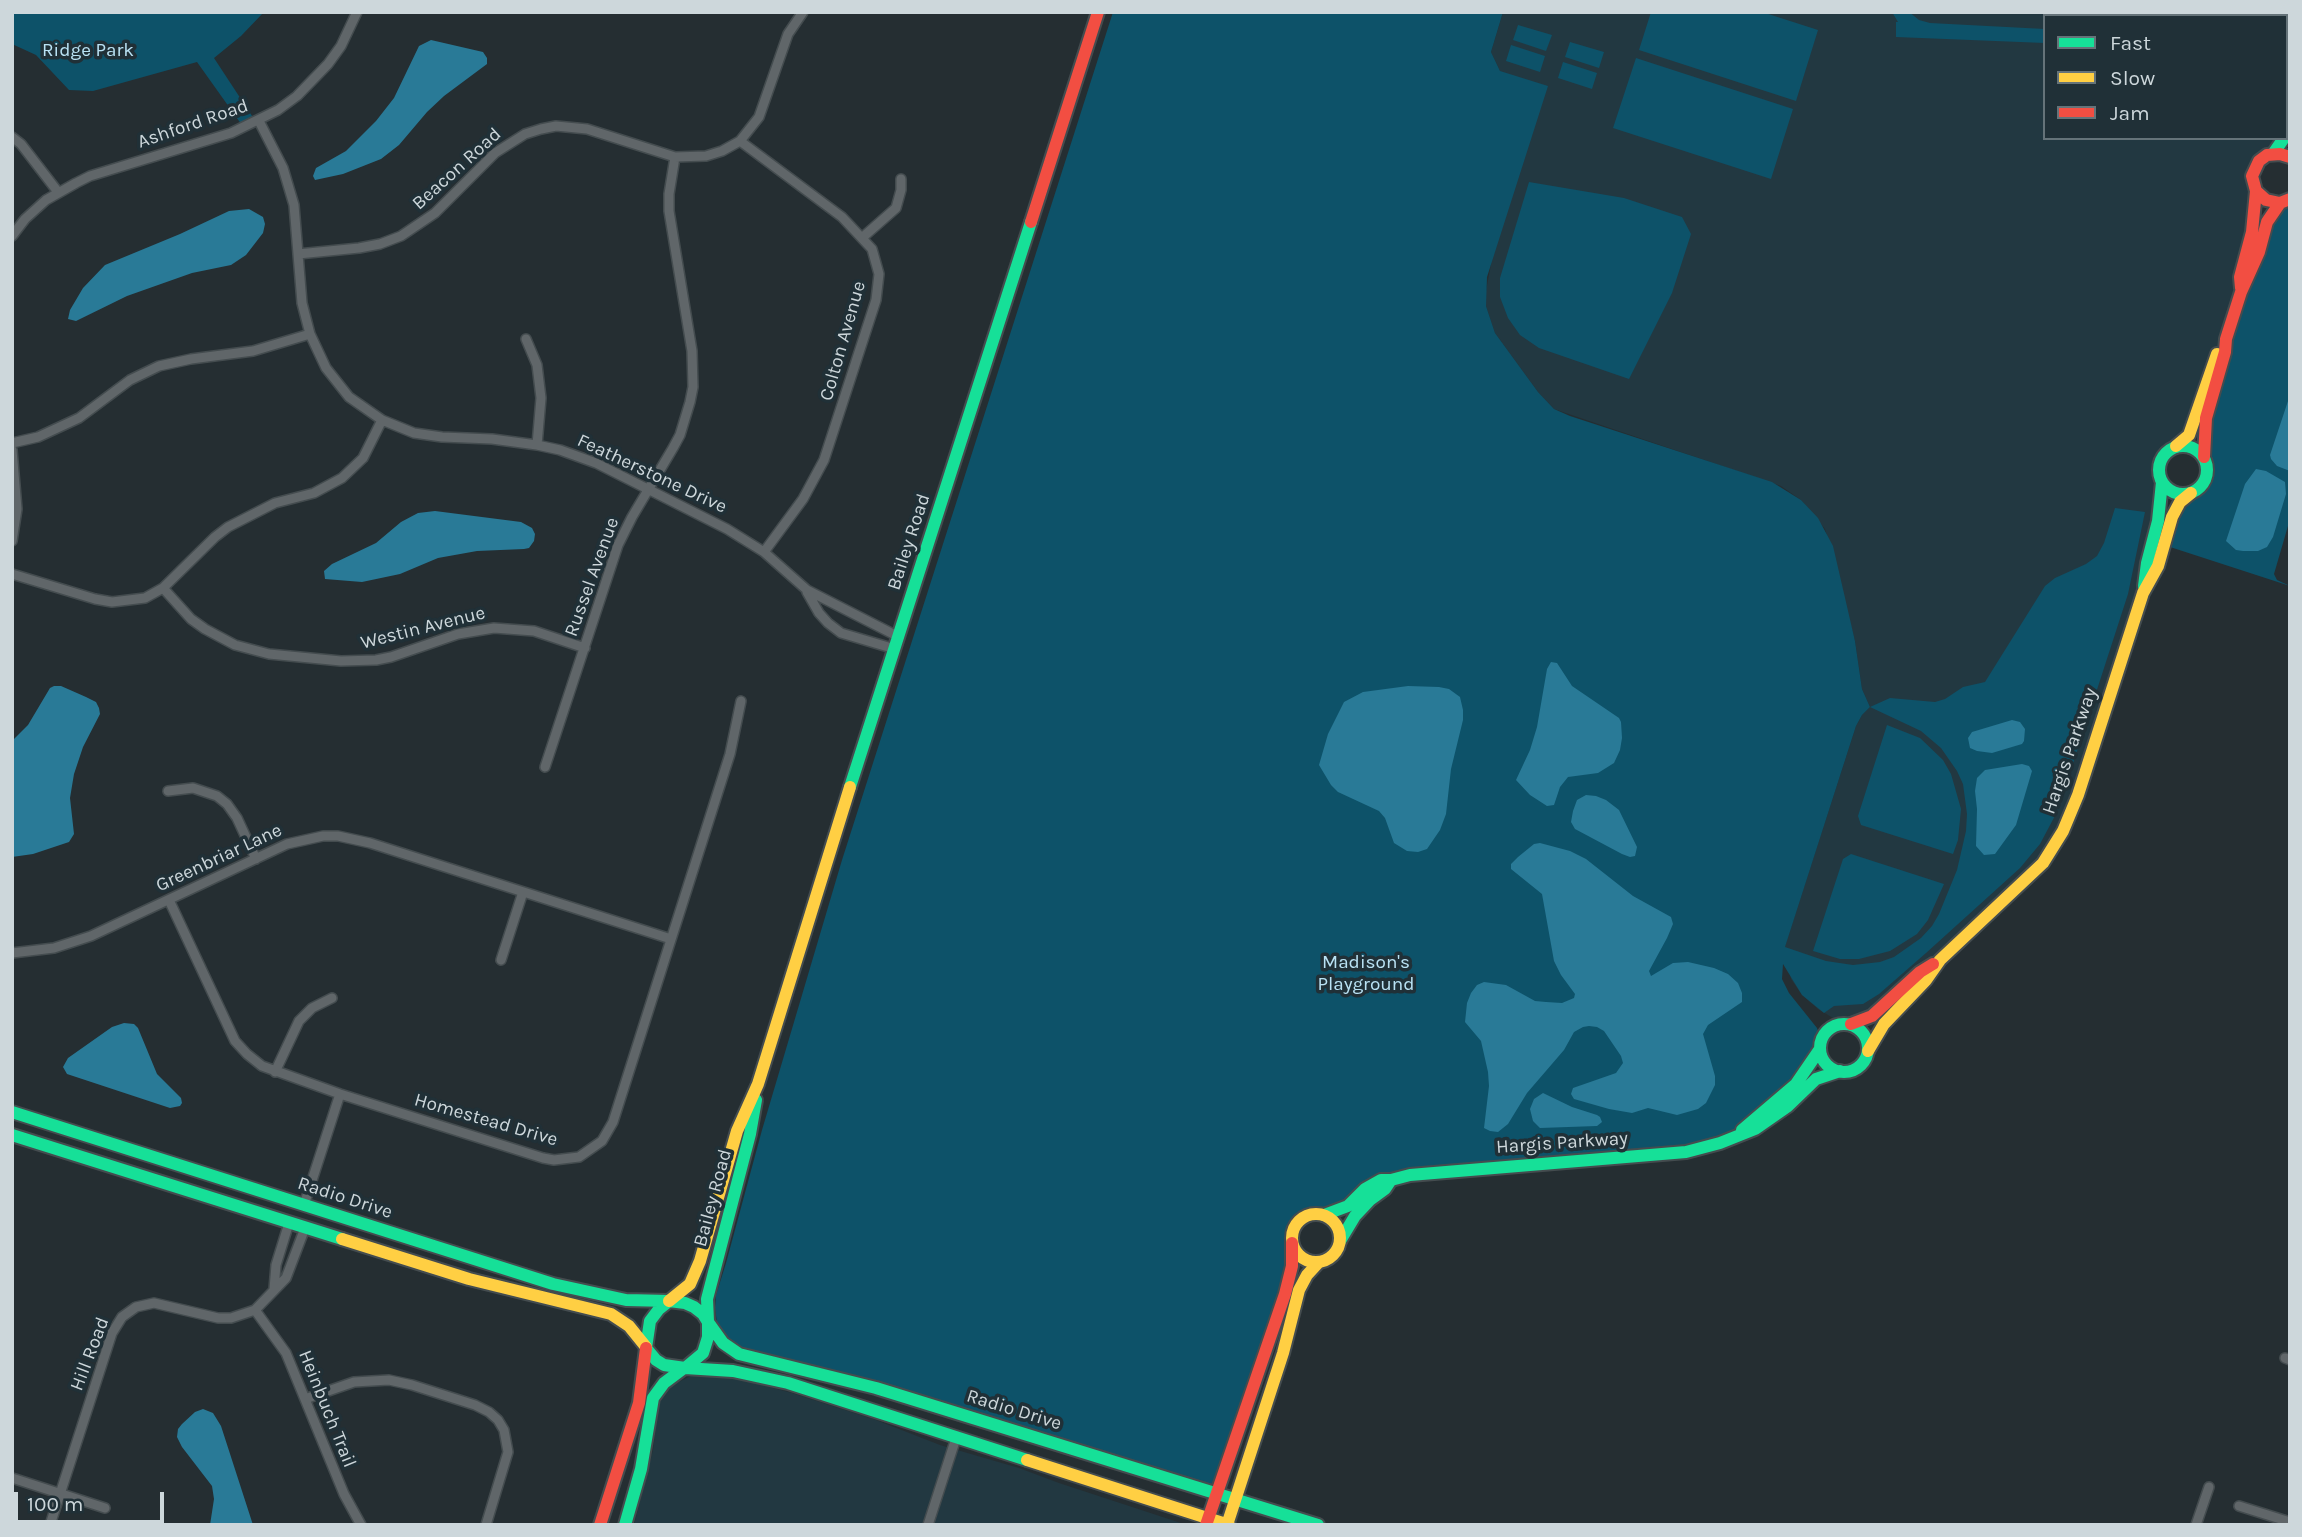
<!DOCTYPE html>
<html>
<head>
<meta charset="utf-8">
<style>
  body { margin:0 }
  #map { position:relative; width:2302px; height:1537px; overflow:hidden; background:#252e32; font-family:Karla,sans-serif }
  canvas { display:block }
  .frame { position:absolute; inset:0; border:14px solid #cdd7db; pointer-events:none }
  .legend { position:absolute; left:2043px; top:14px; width:245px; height:126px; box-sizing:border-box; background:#203037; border:2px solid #657379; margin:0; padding:9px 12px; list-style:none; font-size:21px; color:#cdd7db }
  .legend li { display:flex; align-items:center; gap:14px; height:35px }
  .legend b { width:35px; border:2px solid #657379 }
  .scale { position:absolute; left:14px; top:1492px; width:150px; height:32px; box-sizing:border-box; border:4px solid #cdd7db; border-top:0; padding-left:9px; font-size:21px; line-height:24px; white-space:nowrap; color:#cdd7db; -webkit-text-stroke:5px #203037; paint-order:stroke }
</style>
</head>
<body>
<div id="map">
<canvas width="2302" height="1537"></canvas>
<div class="frame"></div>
<ul class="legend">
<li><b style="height:9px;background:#16e098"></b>Fast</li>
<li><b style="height:9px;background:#ffcf43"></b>Slow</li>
<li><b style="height:9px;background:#f24e42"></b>Jam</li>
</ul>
<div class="scale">100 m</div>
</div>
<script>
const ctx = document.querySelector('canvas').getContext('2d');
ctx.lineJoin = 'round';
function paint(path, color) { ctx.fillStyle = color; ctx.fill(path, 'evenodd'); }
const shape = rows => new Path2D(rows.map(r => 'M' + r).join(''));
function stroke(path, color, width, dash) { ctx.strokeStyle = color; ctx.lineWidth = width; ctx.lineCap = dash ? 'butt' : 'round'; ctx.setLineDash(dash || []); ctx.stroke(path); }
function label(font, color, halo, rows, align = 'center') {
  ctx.font = font + ' Karla,sans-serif'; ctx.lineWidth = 7; ctx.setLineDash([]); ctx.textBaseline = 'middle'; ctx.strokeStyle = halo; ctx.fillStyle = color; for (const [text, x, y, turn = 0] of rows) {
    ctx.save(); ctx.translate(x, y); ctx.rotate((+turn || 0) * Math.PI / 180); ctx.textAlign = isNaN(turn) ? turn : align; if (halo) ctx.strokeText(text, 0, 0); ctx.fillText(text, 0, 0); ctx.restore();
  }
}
const built = shape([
  [1503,12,2290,12,2290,121,2286,132,2286,16,2045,16,2045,138,2284,138,2259,161,2241,292,2195,417,2176,446,2168,450,2160,462,2159,475,2162,482,2158,521,2078,795,2043,863,1872,1016,1843,1024,1818,1009,1802,995,1791,979,1784,949,1856,726,1862,715,1870,707,1862,689,1855,641,1825,529,1801,500,1781,486,1554,409,1538,392,1495,333,1486,306,1485,296,1491,264,1500,71,1491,52],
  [693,1375,732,1377,792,1393,876,1420,940,1445,1019,1468,1059,1483,1187,1525,634,1525,653,1450,659,1402,670,1386]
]);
const green = shape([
  [12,12,264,12,241,36,214,58,256,122,244,128,197,62,93,91,69,90,36,55,12,44],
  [1113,12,1503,12,1491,52,1500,71,1548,86,1487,277,1486,306,1495,333,1538,392,1554,409,1570,416,1772,482,1801,500,1818,518,1833,546,1855,641,1862,689,1870,707,1890,698,1935,702,1945,699,1963,687,1985,682,2045,586,2055,578,2086,564,2097,556,2104,543,2115,508,2145,512,2128,594,2058,810,2040,844,2020,868,1926,953,1879,994,1863,1004,1834,1006,1824,1013,1802,995,1783,964,1782,979,1789,993,1817,1028,1821,1042,1820,1049,1796,1084,1720,1143,1422,1173,1324,1215,1311,1215,1299,1221,1293,1231,1292,1255,1217,1493,746,1356,719,1338,715,1308,716,1295,726,1263,762,1130,842,860],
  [1870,707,1921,731,1941,748,1957,771,1963,784,1967,814,1966,831,1957,870,1939,914,1932,926,1921,938,1894,957,1880,962,1853,965,1826,961,1785,947,1856,726,1862,715],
  [1651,12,1762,12,1818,30,1796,101,1639,50],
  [1892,12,1909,12,1919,20,1930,23,2045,29,2045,43,1896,37,1896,22,1898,22],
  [1518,25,1552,35,1546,51,1513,40],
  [1570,42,1604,52,1599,68,1565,57],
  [1511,45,1545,56,1540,72,1506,61],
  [1636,58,1793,109,1771,179,1613,128],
  [1563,62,1597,73,1592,89,1558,78],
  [1529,182,1624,198,1682,217,1691,234,1672,293,1629,379,1539,348,1520,335,1508,318,1500,297,1500,278],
  [2290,204,2290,519,2274,574,2277,580,2290,586,2167,546,2176,516,2191,498,2203,490,2209,481,2211,472,2210,422,2228,350,2270,225,2284,207],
  [1887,725,1920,738,1943,760,1951,774,1961,809,1958,840,1953,854,1861,825,1858,816],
  [1851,854,1944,884,1928,920,1917,934,1890,951,1859,959,1840,959,1813,951,1843,859]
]);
const water = shape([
  [431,40,483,52,487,58,487,64,444,96,427,112,399,145,381,159,343,174,315,180,313,176,316,168,346,151,376,121,394,98,419,46],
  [249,209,263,217,265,224,263,233,246,255,231,265,192,273,127,296,76,321,68,319,70,310,83,288,105,265,180,234,229,211],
  [2290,395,2290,471,2277,466,2271,459,2270,455],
  [2256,469,2266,471,2285,482,2286,494,2273,537,2267,547,2258,551,2243,551,2236,550,2226,541,2245,484],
  [435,511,521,522,532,528,535,534,534,541,529,548,524,549,477,551,438,558,400,574,362,582,325,579,324,571,332,564,376,543,401,522,418,513],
  [1551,662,1557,663,1572,686,1619,718,1621,722,1622,738,1620,750,1614,763,1598,773,1568,777,1560,787,1554,805,1547,806,1530,795,1516,780,1530,750,1537,727,1547,669],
  [54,686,61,686,86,697,96,702,99,708,100,714,83,747,74,774,70,798,74,834,69,842,33,854,12,857,12,741,28,725,50,688],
  [1408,686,1439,687,1449,689,1460,697,1463,710,1463,720,1451,769,1446,814,1440,830,1427,849,1418,852,1407,851,1394,843,1385,818,1379,811,1338,792,1331,785,1319,765,1328,734,1344,702,1363,692],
  [2012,720,2020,722,2025,729,2024,741,2022,744,1992,753,1977,751,1970,748,1968,738,1972,732],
  [2022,764,2029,766,2032,771,2016,825,1995,854,1984,855,1976,846,1977,809,1975,791,1977,778,1985,770],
  [1586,795,1596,796,1606,800,1619,810,1637,847,1635,856,1630,857,1622,854,1575,829,1571,822,1573,811,1577,800],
  [1540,843,1570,851,1586,859,1633,896,1671,917,1673,924,1667,938,1649,971,1651,976,1673,963,1688,962,1714,968,1728,974,1738,983,1742,993,1742,1002,1708,1025,1703,1034,1715,1076,1715,1085,1706,1103,1698,1109,1677,1115,1648,1108,1632,1113,1609,1109,1574,1099,1571,1094,1573,1088,1616,1073,1623,1063,1621,1056,1604,1031,1597,1027,1589,1026,1583,1027,1574,1032,1564,1050,1527,1093,1508,1124,1498,1132,1490,1131,1484,1128,1489,1086,1488,1072,1481,1041,1465,1022,1467,1003,1471,993,1477,985,1484,982,1506,985,1535,1001,1546,1002,1562,1003,1574,998,1575,994,1561,975,1554,961,1542,894,1511,869,1511,864,1518,857,1534,844],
  [124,1023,134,1024,138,1028,157,1074,181,1098,182,1103,180,1106,170,1108,67,1074,63,1067,68,1058,112,1027],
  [1543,1093,1572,1107,1597,1115,1600,1117,1602,1122,1597,1126,1540,1128,1533,1121,1530,1109,1534,1099],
  [203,1409,213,1413,221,1426,253,1525,210,1525,214,1499,212,1486,182,1447,177,1437,178,1429,182,1424,195,1412]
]);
const street = shape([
  [259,121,283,168,294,205,302,303,310,334,326,368,349,397,382,420,414,433,442,437,492,439,537,445,560,450,596,463,727,529,764,552,807,590,899,637],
  [12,137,21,144,58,192],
  [740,141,842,217,872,249,879,274,876,300,824,460,803,499,764,552],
  [12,236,25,219,46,200,76,183,90,176,231,133,278,110,297,96,328,64,341,46,357,12],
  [863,237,896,208,901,190,901,179],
  [298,254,359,248,380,244,401,236,435,213,495,153,525,134,541,129,556,126,587,129,675,157,706,156,722,151,740,141,759,117,788,34,803,12],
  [526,339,537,365,541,398,537,445],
  [12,443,38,437,79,418,130,380,159,366,191,359,253,351,310,334],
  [12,450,17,509,12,541],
  [12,574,95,599,112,602,145,598,163,588,215,537,228,527,275,503,314,493,342,478,363,458,382,420],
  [163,588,191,619,205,629,235,645,269,654,341,661,376,660,391,657,458,634,494,628,534,631,585,648],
  [807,592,819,613,828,623,841,633,895,649],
  [545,767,618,545,632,517,673,448,680,435,690,402,693,387,692,351,669,211,669,194,675,157],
  [168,791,193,788,217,796,227,804,237,818,256,859],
  [169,900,235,1041,247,1054,262,1066,340,1094,543,1158,554,1160,579,1157,602,1141,613,1122,730,754,741,701],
  [12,953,54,948,91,936,287,844,323,836,338,836,370,843,671,939],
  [501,960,523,892],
  [275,1072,299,1021,312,1008,332,998],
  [304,1205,340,1094],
  [274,1289,276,1265,289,1223],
  [255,1310,286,1353,344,1494,361,1525],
  [2285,1358,2290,1360],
  [305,1399,354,1382,389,1380,412,1385,475,1405,489,1412,498,1420,504,1430,508,1452,486,1525],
  [12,1478,105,1508],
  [2239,1506,2290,1522],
  [50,1525,112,1333,122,1317,136,1307,154,1303,218,1318,231,1318,255,1310,286,1278,305,1228],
  [928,1525,956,1438],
  [2196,1525,2209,1487]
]);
const fast = shape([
  [2273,154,2284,138],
  '2159 470a24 24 0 1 1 48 0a24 24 0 1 1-48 0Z',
  [2144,586,2147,563,2158,521,2162,482],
  [850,787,1031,222],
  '1820 1048a24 24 0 1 1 48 0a24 24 0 1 1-48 0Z',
  [12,1112,553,1284,626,1300,669,1301],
  [1742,1130,1796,1084,1820,1049],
  [12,1135,342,1239],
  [1324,1215,1348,1206,1365,1189,1381,1180,1391,1180,1410,1175,1686,1152,1720,1143,1755,1129,1788,1106,1816,1079,1840,1071],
  [1340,1241,1355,1216,1370,1200,1385,1189,1391,1180],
  [669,1301,685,1303,694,1307,703,1314,708,1322,708,1337,703,1353,685,1368,664,1365,656,1360,646,1348,650,1321,659,1309,669,1301],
  [708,1321,707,1299,750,1134,756,1100],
  [708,1322,723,1343,739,1354,876,1388,1318,1525],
  [685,1368,733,1371,788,1383,1027,1460],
  [625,1525,641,1469,653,1398,664,1383,684,1368]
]);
const slow = shape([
  [2176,446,2189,435,2217,354],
  [1868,1051,1884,1024,1926,980,1940,960,2043,863,2063,831,2078,795,2143,593,2158,566,2172,517,2180,502,2191,493],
  '1292 1238a24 24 0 1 1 48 0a24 24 0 1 1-48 0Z',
  [342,1239,469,1279,611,1314,629,1326,646,1347],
  [669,1301,690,1284,700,1261,737,1131,758,1084,850,787],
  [1027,1460,1229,1525],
  [1227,1525,1283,1353,1299,1290,1307,1275,1319,1262]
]);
const jam = shape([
  [2286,132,2290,121],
  [2290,157,2280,154,2267,155,2259,161,2252,176,2256,191,2266,200,2280,203,2290,199],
  [1031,222,1098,12],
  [2241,288,2240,277,2252,232,2256,191],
  [2204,457,2206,418,2225,352,2226,339,2241,292,2259,252,2267,222,2280,203],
  [1851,1024,1872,1016,1920,972,1933,964],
  [600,1525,639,1403,646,1348],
  [1206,1525,1285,1294,1292,1266,1292,1243]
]);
const parkNames = [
  ["Ridge Park",88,51],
  ["Madison's",1366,963],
  ["Playground",1366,985]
];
const streetNames = [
  ["Ashford Road",193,124,-19],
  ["Beacon Road",457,169,-42],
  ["Colton Avenue",843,341,-74],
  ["Featherstone Drive",652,474,25],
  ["Bailey Road",909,542,-72],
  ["Russel Avenue",592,577,-70],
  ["Westin Avenue",423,628,-14],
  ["Hargis Parkway",2070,751,-71],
  ["Greenbriar Lane",219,858,-25],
  ["Homestead Drive",486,1120,16],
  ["Hargis Parkway",1562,1143,-4],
  ["Radio Drive",345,1198,18],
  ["Bailey Road",713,1198,-75],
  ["Hill Road",90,1354,-69],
  ["Heinbuch Trail",327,1409,68],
  ["Radio Drive",1014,1410,17]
];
paint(built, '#223841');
paint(green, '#0d5269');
paint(water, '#297a97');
stroke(street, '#444c4f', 12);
stroke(fast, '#444c4f', 16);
stroke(slow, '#444c4f', 16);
stroke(jam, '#444c4f', 16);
stroke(street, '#606669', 9);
stroke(fast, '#16e098', 12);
stroke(slow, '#ffcf43', 12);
stroke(jam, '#f24e42', 12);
label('19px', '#b9e2f4', '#203037', parkNames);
label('19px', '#cdd7db', '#203037', streetNames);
</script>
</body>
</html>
